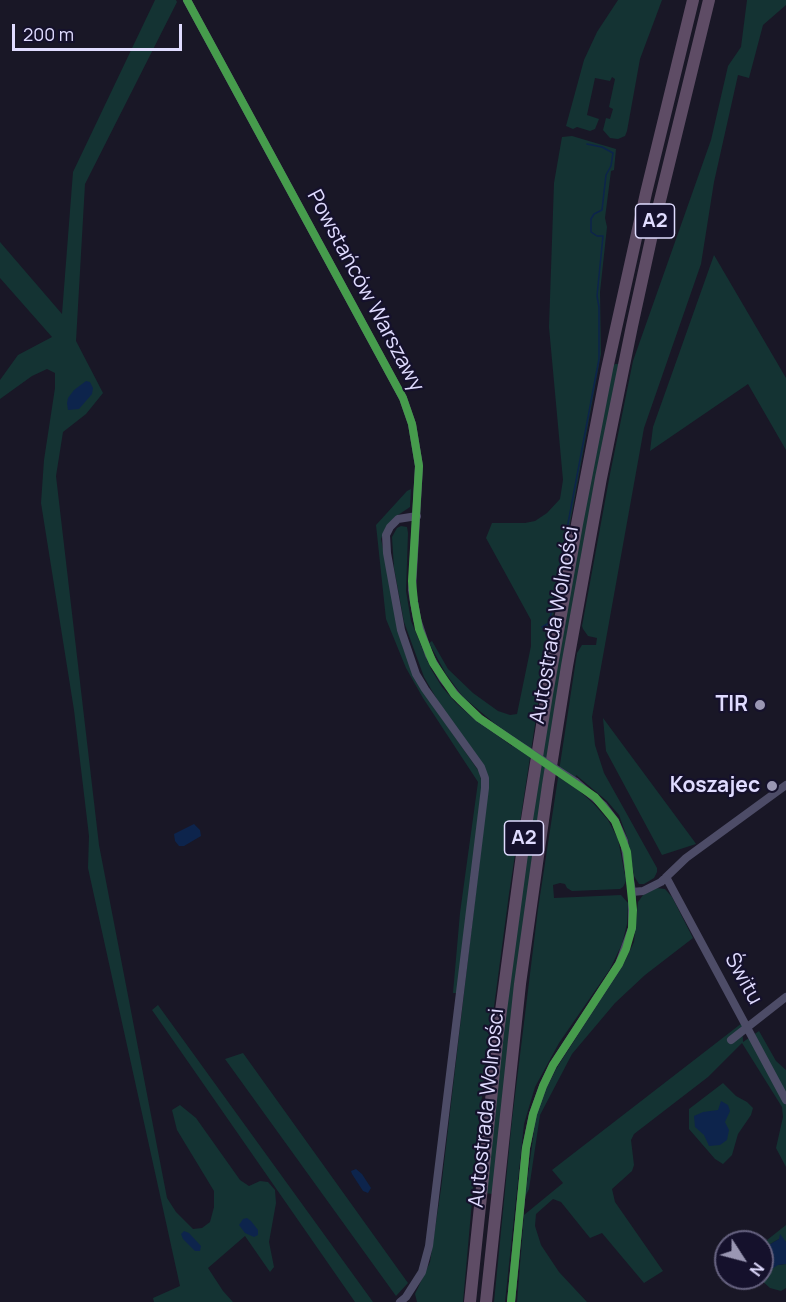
<!DOCTYPE html>
<html>
<head>
<meta charset="utf-8">
<style>
  body { margin:0 }
  #map { position:relative; width:786px; height:1302px; overflow:hidden; background:#191726; font-family:Manrope,sans-serif }
  canvas { display:block }
  .north { position:absolute; left:714px; top:1230px; width:60px; height:60px; box-sizing:border-box; background:#15112c; border:2px solid #666280; border-radius:50%; rotate:126deg; font-size:16px; font-weight:700; line-height:24px; text-align:center; color:#e0dcff }
  .north::after { content:''; display:block; margin:auto; width:21px; height:27px; background:#9a97b3; clip-path:polygon(50% 0,100% 100%,50% 72%,0 100%) }
  .scale { position:absolute; left:12px; top:24px; width:170px; height:27px; box-sizing:border-box; border:3px solid #e0dcff; border-top:0; padding-left:8px; font-size:18px; line-height:21px; white-space:nowrap; color:#e0dcff; -webkit-text-stroke:4px #15112c; paint-order:stroke }
</style>
</head>
<body>
<div id="map">
<canvas width="786" height="1302"></canvas>
<div class="north">N</div>
<div class="scale">200 m</div>
</div>
<script>
const ctx = document.querySelector('canvas').getContext('2d');
ctx.lineJoin = 'round';
function paint(path, color) { ctx.fillStyle = color; ctx.fill(path, 'evenodd'); }
const shape = rows => new Path2D(rows.map(r => 'M' + r).join(''));
function stroke(path, color, width, dash) { ctx.strokeStyle = color; ctx.lineWidth = width; ctx.lineCap = dash ? 'butt' : 'round'; ctx.setLineDash(dash || []); ctx.stroke(path); }
function label(font, color, halo, rows, align = 'center') {
  ctx.font = font + ' Manrope,sans-serif'; ctx.lineWidth = 4.5; ctx.setLineDash([]); ctx.textBaseline = 'middle'; ctx.strokeStyle = halo; ctx.fillStyle = color; for (const [text, x, y, turn = 0] of rows) {
    ctx.save(); ctx.translate(x, y); ctx.rotate((+turn || 0) * Math.PI / 180); ctx.textAlign = isNaN(turn) ? turn : align; if (halo) ctx.strokeText(text, 0, 0); ctx.fillText(text, 0, 0); ctx.restore();
  }
}
const green = shape([
  [155,0,176,0,177,2,85,184,76,341,103,393,86,414,63,432,56,476,99,845,167,1198,176,1212,193,1229,202,1228,210,1222,214,1207,214,1191,177,1130,172,1110,180,1105,196,1118,240,1180,249,1186,260,1181,268,1182,275,1190,276,1203,269,1242,274,1267,270,1272,245,1236,208,1268,223,1291,233,1302,154,1302,153,1298,180,1286,88,868,89,836,74,710,41,503,44,460,55,388,55,373,47,369,32,376,0,399,0,380,18,355,52,337,0,278,0,242,62,314,73,172],
  [618,0,662,0,640,59,627,131,625,136,618,139,610,138,603,130,606,118,610,119,613,109,609,107,615,79,612,77,610,81,595,78,587,115,599,119,595,129,590,131,577,127,573,129,566,126,584,60,597,32],
  [747,0,786,0,786,5,763,25,749,78,738,75,714,182,701,264,644,428,592,717,595,745,604,773,657,868,657,872,654,878,644,884,639,884,634,876,628,840,619,815,607,801,576,775,575,787,594,804,608,820,618,839,626,881,623,887,620,889,572,891,567,888,565,884,560,883,553,885,554,898,621,895,628,903,627,924,622,944,610,969,559,1043,535,1087,524,1124,505,1302,494,1302,512,1120,538,909,577,653,582,645,596,645,597,638,588,636,583,629,582,626,610,474,633,361,711,140,728,66,741,47],
  [572,136,616,149,614,170,611,171,605,218,607,227,600,292,601,354,544,666,509,894,480,1112,463,1302,417,1302,415,1294,430,1262,441,1189,489,780,483,765,442,708,424,677,404,622,394,568,392,537,397,528,401,526,407,527,408,533,406,591,411,621,431,669,442,687,456,703,472,717,512,746,513,737,494,723,463,697,446,674,429,643,432,641,448,669,473,693,498,711,510,715,517,714,531,646,531,620,486,538,492,523,525,523,535,521,547,513,560,499,563,480,549,327,554,183,562,137],
  [714,255,786,378,786,450,748,384,650,451,653,427],
  [615,364,620,364,597,483,492,1194,485,1193,514,935,555,666,612,367],
  [411,489,410,507,395,517,386,527,381,539,403,648,420,687,480,773,482,787,457,993,453,993,460,913,478,782,423,698,406,668,386,619,376,525,407,491],
  [603,718,694,841,696,844,662,855,606,751],
  [656,888,665,889,672,897,693,938,645,975,615,1003,572,1054,540,1115,529,1189,525,1197,536,1116,545,1091,556,1069,625,961,634,942,638,902,643,895],
  [158,1005,373,1302,355,1302,152,1010],
  [742,1023,743,1042,759,1031,776,1061,786,1070,786,1167,776,1148,783,1117,782,1107,742,1043,708,1077,634,1134,631,1140,634,1165,632,1171,612,1189,615,1202,663,1271,644,1283,602,1233,590,1238,561,1202,553,1199,536,1214,535,1226,541,1245,559,1272,587,1302,517,1302,524,1215,563,1183,552,1170],
  [243,1053,408,1283,396,1296,225,1059],
  [723,1083,736,1096,747,1102,753,1108,751,1115,738,1134,732,1155,723,1164,715,1159,689,1129,689,1109],
  [786,1225,786,1242,779,1239,767,1246,778,1265,786,1264,786,1288,781,1291,770,1288,759,1278,762,1278,762,1244]
]);
const water = shape([
  [86,381,90,382,93,388,92,394,79,409,68,410,67,403,68,398,74,390],
  [194,824,200,830,201,836,184,846,179,846,175,841,174,834],
  [721,1101,728,1105,730,1111,725,1122,729,1130,727,1140,720,1145,709,1146,704,1135,695,1127,694,1116,703,1112,718,1110],
  [356,1169,362,1174,371,1188,368,1193,363,1191,352,1174,351,1171],
  [243,1219,247,1218,251,1221,258,1230,258,1235,254,1237,245,1233,239,1225],
  [184,1231,189,1233,201,1246,200,1251,195,1251,183,1239,181,1234],
  [780,1234,786,1242,786,1264,778,1265,772,1269,764,1267,765,1258,769,1253,767,1246,779,1239]
]);
const stream = shape([
  [542,627,549,623,550,619,599,359,599,307,597,296,603,236,597,236,591,232,591,219,594,214,602,210,606,175,611,166,613,153,602,147,587,144]
]);
const minor = shape([
  [187,0,403,398,412,424,419,466,412,590,417,619,429,655,443,679,460,700,479,718,513,741],
  [666,877,786,1100],
  [632,892,643,891,661,882,686,858,786,785],
  [731,1040,786,997],
  [400,1302,406,1297,422,1272,429,1246,485,788,485,778,481,767,425,689,416,674,401,630,387,553,386,535,390,527,398,519,417,516],
  [511,1302,526,1148,533,1114,543,1086,553,1065,619,964,632,928,632,892,624,841,615,821,603,805,576,782]
]);
const highway = shape([
  [470,1302,498,1033,525,832,547,694,577,524,607,369,646,193,693,0],
  [486,1302,520,984,548,785,567,666,601,478,632,326,655,221,709,0]
]);
const minorBridge = shape([
  [513,741,576,782]
]);
const cycleway = shape([
  [187,0,403,398,412,424,419,466,412,581,414,602,419,629,433,663,454,694,479,718,595,797,615,821,627,852,633,910,632,928,626,949,619,964,553,1065,543,1086,533,1114,526,1148,511,1302]
]);
const markers = [
  [760,705,6,"#9a97b3"],
  [772,786,6,"#9a97b3"]
];
const shields = [
  [655,221,39],
  [524,838,39]
];
const shieldNames = [
  ["A2",655,221],
  ["A2",524,838]
];
const streetNames = [
  ["Powstańców Warszawy",365,291,62],
  ["Autostrada Wolności",555,625,-80],
  ["Świtu",743,979,61],
  ["Autostrada Wolności",487,1108,-84]
];
const poiNames = [
  ["TIR",748,705],
  ["Koszajec",760,786]
];
paint(green, '#143333');
paint(water, '#0d244c');
stroke(stream, '#0d244c', 1.5);
stroke(minor, '#4d4c67', 8);
stroke(highway, '#5e4c65', 12);
stroke(minorBridge, '#4d4c67', 8);
stroke(cycleway, '#469c4c', 8);
for (const [x, y, r, color] of markers) { const dot = new Path2D(); dot.arc(x, y, r, 0, 2 * Math.PI); ctx.fillStyle = color; ctx.fill(dot); stroke(dot, '#15112c', 2); }
for (const [x, y, w] of shields) { const box = new Path2D(); box.roundRect(x - w / 2, y - 17, w, 34, 4.5); ctx.fillStyle = '#15112c'; ctx.fill(box); stroke(box, '#e0dcff', 1.5); }
label('bold 20px', '#e0dcff', null, shieldNames);
label('21px', '#e0dcff', '#15112c', streetNames);
label('bold 21px', '#e0dcff', '#15112c', poiNames, 'right');
</script>
</body>
</html>
